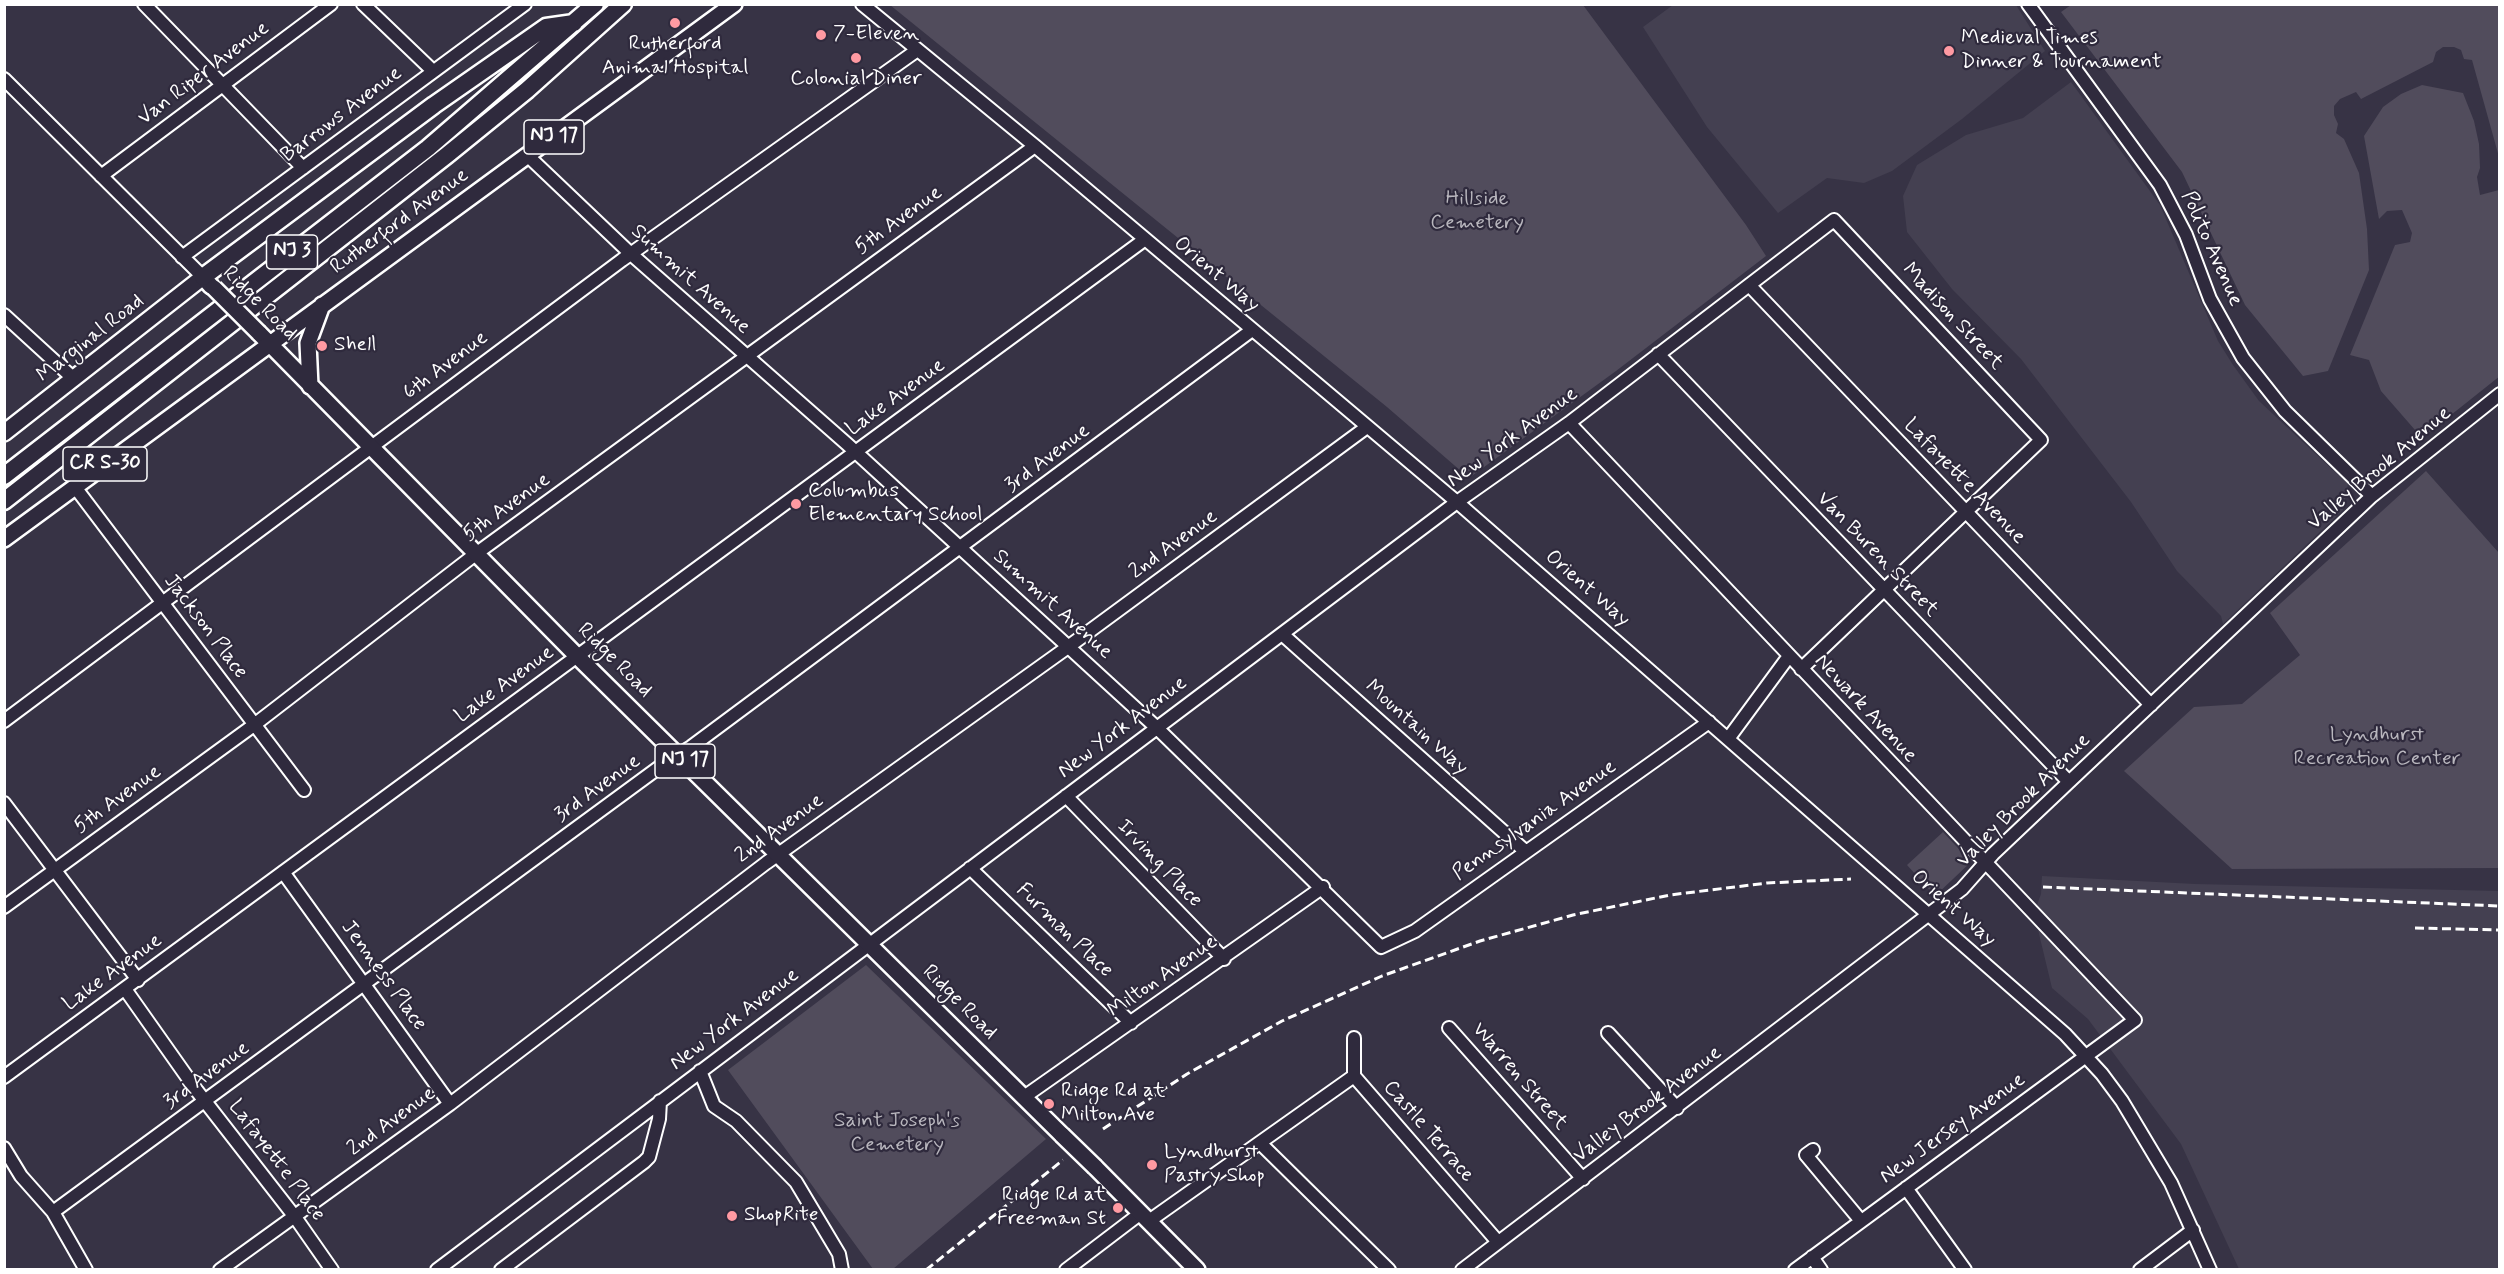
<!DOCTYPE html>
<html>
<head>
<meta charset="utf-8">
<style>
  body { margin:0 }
  #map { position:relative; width:2504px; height:1274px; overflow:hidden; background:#373345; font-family:Mynerve,sans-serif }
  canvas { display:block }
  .frame { position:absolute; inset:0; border:6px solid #fff; pointer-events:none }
</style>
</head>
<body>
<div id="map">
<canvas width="2504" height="1274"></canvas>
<div class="frame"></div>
</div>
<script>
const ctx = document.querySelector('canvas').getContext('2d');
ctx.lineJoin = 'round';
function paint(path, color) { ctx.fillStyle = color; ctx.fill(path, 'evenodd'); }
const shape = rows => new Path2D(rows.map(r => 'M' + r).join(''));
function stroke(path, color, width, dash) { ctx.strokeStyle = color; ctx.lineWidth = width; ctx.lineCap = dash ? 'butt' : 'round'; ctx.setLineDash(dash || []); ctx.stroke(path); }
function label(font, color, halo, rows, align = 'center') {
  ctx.font = font + ' Mynerve,sans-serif'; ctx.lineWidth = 4.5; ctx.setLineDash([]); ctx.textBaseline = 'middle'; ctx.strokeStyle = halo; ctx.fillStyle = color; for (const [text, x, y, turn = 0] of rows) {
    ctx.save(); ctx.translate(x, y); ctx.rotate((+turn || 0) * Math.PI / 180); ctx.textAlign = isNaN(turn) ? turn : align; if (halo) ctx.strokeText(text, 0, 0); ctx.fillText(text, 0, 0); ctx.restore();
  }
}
const built = shape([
  [1673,5,2016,5,2045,51,1962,119,1892,171,1864,183,1827,178,1778,213,1707,127,1643,27],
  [2071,82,2160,205,2218,341,2233,365,2259,401,2348,484,2343,510,2223,624,2221,616,2177,571,2131,502,2021,359,1952,289,1907,232,1903,196,1917,165,1966,135,2023,118],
  [2042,876,2195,884,2499,891,2499,1269,2239,1269,2181,1144,2088,1019,2052,988,2034,913,2041,894]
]);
const green = shape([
  [890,5,1583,5,1746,225,1766,256,1616,371,1469,478,1387,407],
  [2071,5,2499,5,2499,157,2472,60,2464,59,2461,50,2454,47,2443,47,2436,52,2433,62,2361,99,2356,92,2340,99,2334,106,2334,115,2338,124,2336,133,2344,139,2359,173,2367,229,2369,270,2328,371,2303,376,2245,305,2182,172,2061,12],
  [2422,85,2463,93,2474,121,2479,144,2480,168,2477,177,2480,195,2499,190,2500,376,2422,438,2381,391,2369,360,2350,355,2395,245,2410,242,2412,233,2402,210,2387,211,2379,219,2364,136,2383,107,2401,94],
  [2426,471,2499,553,2499,868,2232,869,2124,771,2194,707,2242,704,2300,655,2270,613],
  [1943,832,1971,862,1935,896,1907,865],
  [866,965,1046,1139,893,1269,873,1269,728,1070]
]);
const minor = shape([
  [144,4,303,168],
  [363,4,433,71],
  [862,4,1035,146,1457,502,2065,1034,2102,1074,2122,1101,2171,1183,2210,1270],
  [2028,4,2160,185,2186,235,2210,299,2243,358,2285,411,2372,496],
  [4,79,203,277],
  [528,156,631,254,847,444,1157,728,1381,947,1415,931,1709,722],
  [101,176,331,4],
  [182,257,525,4],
  [1749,285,2151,705],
  [4,315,74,379],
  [1658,354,2069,782],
  [1569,423,2135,1020,1795,1270],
  [75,487,304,790],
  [1282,634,1525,851],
  [4,721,622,260,916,51],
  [1728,739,1789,656],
  [1066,796,1224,959],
  [4,803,138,980],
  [970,868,1131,1023],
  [283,872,450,1104],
  [4,907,254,725,477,553,1035,146],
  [125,989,197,1091,295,1217,332,1270],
  [1449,1028,1583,1179],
  [1608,1033,1677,1108],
  [1354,1038,1354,1076,1498,1242],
  [700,1071,714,1106,736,1121,796,1182,839,1254,842,1270],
  [4,1077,1144,240],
  [1024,1097,1323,887],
  [1260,1143,1389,1270],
  [4,1148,21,1176,53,1212,86,1270],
  [1813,1150,1806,1155,1861,1221],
  [1906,1188,1965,1270],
  [53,1212,665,763,691,747,1252,330],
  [1149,1221,1354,1076],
  [1812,1257,1821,1270],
  [220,1270,450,1104,766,863,1068,647,1367,427],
  [437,1270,1457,502,1569,423,1834,220,2041,440,1801,669],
  [501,1270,644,1162,649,1157,659,1119,660,1101],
  [1066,1270,1141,1213],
  [1462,1270,1962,889,1993,854,2069,782,2372,496,2500,394],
  [2140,1270,2193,1230]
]);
const major = shape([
  [259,333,577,656,1062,1135],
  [310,386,308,343,322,305],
  [4,433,203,277,211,286],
  [4,539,734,4],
  [1095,1167,1197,1270]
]);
const highway = shape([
  [203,277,434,105,546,27,574,23],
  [4,476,428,148,595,4],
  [4,501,447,155,527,90,623,4]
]);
const rail = shape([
  [2043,887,2500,906],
  [2415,928,2500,930],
  [1103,1129,1187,1074,1282,1021,1382,976,1480,941,1573,915,1670,895,1767,883,1851,879],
  [926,1270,1063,1160]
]);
const majorBridge = shape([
  [214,288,259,333],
  [1062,1135,1095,1167]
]);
const markers = [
  [675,23,6,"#ff9aa2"],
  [821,35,6,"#ff9aa2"],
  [1949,51,6,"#ff9aa2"],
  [856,58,6,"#ff9aa2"],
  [322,346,6,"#ff9aa2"],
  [796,504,6,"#ff9aa2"],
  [1049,1104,6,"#ff9aa2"],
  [1152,1165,6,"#ff9aa2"],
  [1118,1208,6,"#ff9aa2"],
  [732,1216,6,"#ff9aa2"]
];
const shields = [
  [554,137,60],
  [292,252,51],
  [105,464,84],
  [685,761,60]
];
const shieldNames = [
  ["NJ 17",554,137],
  ["NJ 3",292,252],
  ["CR S-30",105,464],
  ["NJ 17",685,761]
];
const poiNames = [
  ["7-Eleven",833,35],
  ["Medieval Times",1961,39],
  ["Dinner & Tournament",1961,63],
  ["Rutherford",675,45,"center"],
  ["Animal Hospital",675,69,"center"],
  ["Colonial Diner",856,80,"center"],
  ["Shell",334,346],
  ["Columbus",808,492],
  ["Elementary School",808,516],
  ["Ridge Rd at",1061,1092],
  ["Milton Ave",1061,1116],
  ["Lyndhurst",1164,1153],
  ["Pastry Shop",1164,1177],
  ["Ridge Rd at",1106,1196,"right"],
  ["Freeman St",1106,1220,"right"],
  ["ShopRite",744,1216]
];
const streetNames = [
  ["Van Riper Avenue",204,74,-37],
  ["Barrows Avenue",342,115,-37],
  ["5th Avenue",899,221,-36],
  ["Rutherford Avenue",400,222,-36],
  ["Polito Avenue",2211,249,66],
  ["Orient Way",1216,275,40],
  ["Summit Avenue",690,280,42],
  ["Ridge Road",259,304,45],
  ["Madison Street",1952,317,47],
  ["Marginal Road",91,339,-38],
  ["6th Avenue",446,366,-37],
  ["Lake Avenue",896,398,-36],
  ["New York Avenue",1513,438,-36],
  ["3rd Avenue",1048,459,-37],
  ["Valley Brook Avenue",2380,469,-40],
  ["Lafayette Avenue",1964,482,46],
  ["5th Avenue",507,508,-36],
  ["2nd Avenue",1174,545,-36],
  ["Van Buren Street",1877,555,46],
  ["Orient Way",1587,589,41],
  ["Summit Avenue",1052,605,42],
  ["Jackson Place",205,627,53],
  ["Ridge Road",614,661,45],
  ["Lake Avenue",505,685,-36],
  ["Newark Avenue",1865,709,47],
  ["New York Avenue",1123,728,-37],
  ["Mountain Way",1416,728,42],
  ["3rd Avenue",598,789,-36],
  ["5th Avenue",118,800,-36],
  ["Valley Brook Avenue",2024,801,-45],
  ["Pennsylvania Avenue",1535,821,-35],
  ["2nd Avenue",780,829,-36],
  ["Irving Place",1159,864,46],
  ["Orient Way",1953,909,41],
  ["Furman Place",1064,931,44],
  ["Lake Avenue",113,973,-36],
  ["Jenness Place",383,976,54],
  ["Milton Avenue",1163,977,-35],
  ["Ridge Road",959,1003,45],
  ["New York Avenue",735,1020,-37],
  ["3rd Avenue",207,1076,-36],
  ["Warren Street",1519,1077,49],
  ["Valley Brook Avenue",1648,1105,-37],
  ["2nd Avenue",392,1122,-36],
  ["New Jersey Avenue",1953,1129,-36],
  ["Castle Terrace",1428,1132,49],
  ["Lafayette Place",276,1161,53]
];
const parkNames = [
  ["Hillside",1477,200],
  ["Cemetery",1477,224],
  ["Lyndhurst",2377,736],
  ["Recreation Center",2377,760],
  ["Saint Joseph's",897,1122],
  ["Cemetery",897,1146]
];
paint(built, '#444051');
paint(green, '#514c5c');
stroke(minor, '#fff', 16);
stroke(major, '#fff', 20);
stroke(highway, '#fff', 21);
stroke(minor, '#2f2a3d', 12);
stroke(major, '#2f2a3d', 15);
stroke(highway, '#2f2a3d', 16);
stroke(rail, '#fff', 3, [9, 4.5]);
stroke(majorBridge, '#fff', 20, []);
stroke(majorBridge, '#2f2a3d', 15);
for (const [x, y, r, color] of markers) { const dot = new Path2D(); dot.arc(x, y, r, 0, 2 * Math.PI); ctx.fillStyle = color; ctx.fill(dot); stroke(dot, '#2f2a3d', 2); }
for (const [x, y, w] of shields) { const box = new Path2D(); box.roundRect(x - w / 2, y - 17, w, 34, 4.5); ctx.fillStyle = '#2f2a3d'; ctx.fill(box); stroke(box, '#fff', 1.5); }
label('bold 20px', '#fff', null, shieldNames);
label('21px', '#fff', '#2f2a3d', poiNames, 'left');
label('21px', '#fff', '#2f2a3d', streetNames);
label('21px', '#b9b7be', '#2f2a3d', parkNames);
</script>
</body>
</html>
